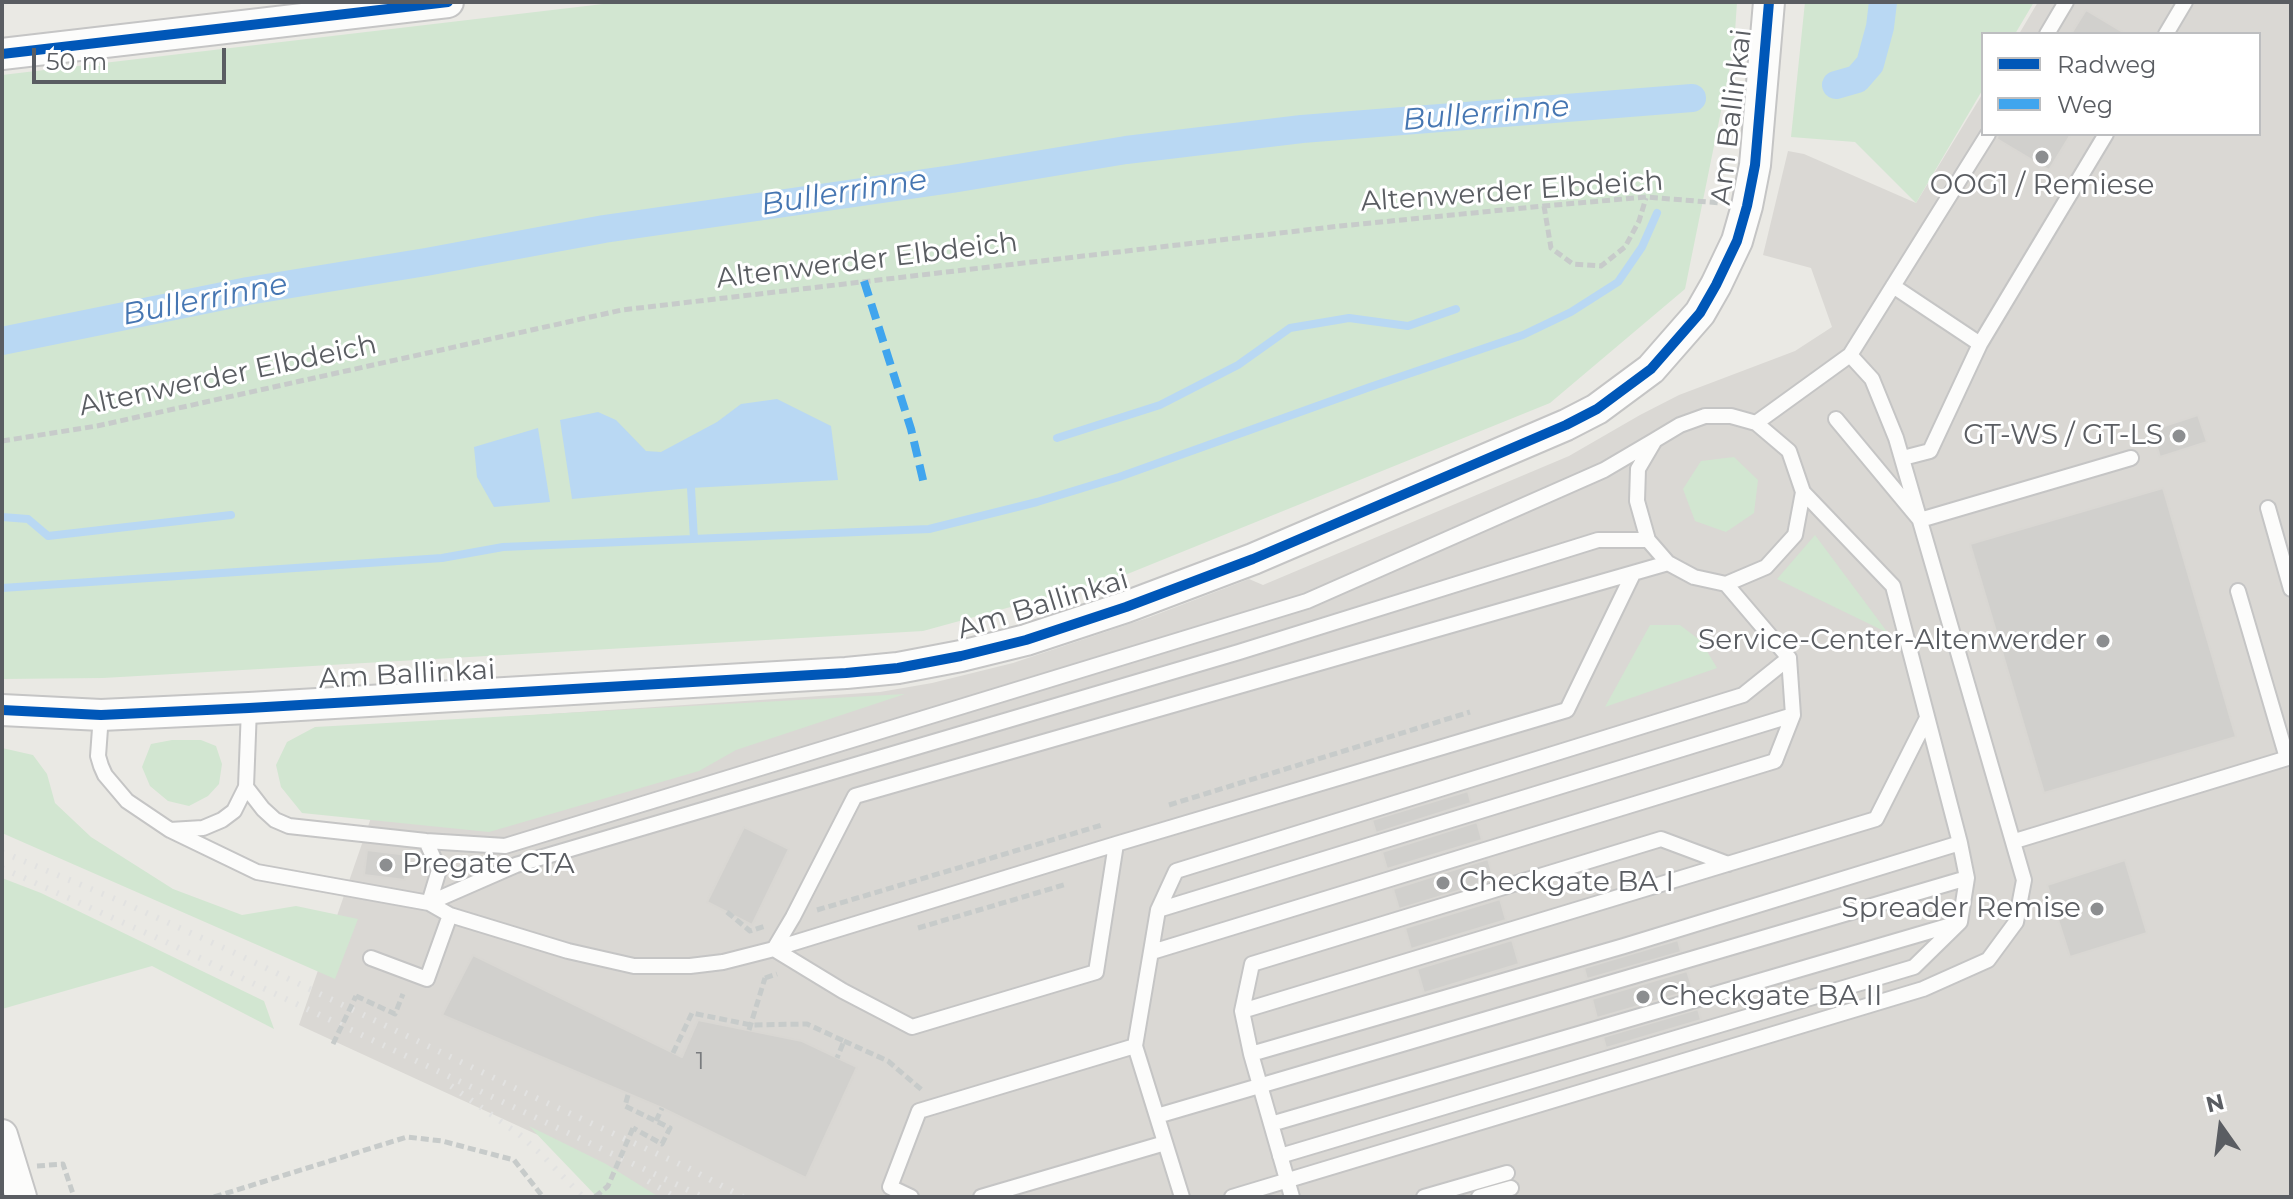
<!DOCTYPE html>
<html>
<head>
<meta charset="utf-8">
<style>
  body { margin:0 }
  #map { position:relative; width:2293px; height:1199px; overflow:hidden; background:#eae9e4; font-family:Montserrat,sans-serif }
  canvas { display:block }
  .frame { position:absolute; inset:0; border:4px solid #5a5d62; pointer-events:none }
  .legend { position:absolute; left:1981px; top:32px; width:280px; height:104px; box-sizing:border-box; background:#fff; border:2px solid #bdbec0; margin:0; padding:10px 14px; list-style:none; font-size:24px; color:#5a5d62 }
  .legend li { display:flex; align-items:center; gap:16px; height:40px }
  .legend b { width:40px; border:2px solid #bdbec0 }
  .north { position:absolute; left:2181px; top:1087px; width:80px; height:80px; -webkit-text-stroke:6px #fff; paint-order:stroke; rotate:346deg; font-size:22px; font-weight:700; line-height:32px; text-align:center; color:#5a5d62 }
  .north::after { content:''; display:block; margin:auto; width:28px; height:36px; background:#5a5d62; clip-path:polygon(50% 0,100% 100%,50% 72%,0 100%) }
  .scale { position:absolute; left:32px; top:48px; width:194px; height:36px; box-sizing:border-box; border:4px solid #5a5d62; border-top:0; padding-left:10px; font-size:24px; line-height:28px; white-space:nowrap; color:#5a5d62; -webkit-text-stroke:6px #fff; paint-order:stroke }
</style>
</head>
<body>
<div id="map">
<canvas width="2293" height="1199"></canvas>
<div class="frame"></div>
<ul class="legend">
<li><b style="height:10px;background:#0057b8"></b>Radweg</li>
<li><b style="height:10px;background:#40a5ee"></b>Weg</li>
</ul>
<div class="north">N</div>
<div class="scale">50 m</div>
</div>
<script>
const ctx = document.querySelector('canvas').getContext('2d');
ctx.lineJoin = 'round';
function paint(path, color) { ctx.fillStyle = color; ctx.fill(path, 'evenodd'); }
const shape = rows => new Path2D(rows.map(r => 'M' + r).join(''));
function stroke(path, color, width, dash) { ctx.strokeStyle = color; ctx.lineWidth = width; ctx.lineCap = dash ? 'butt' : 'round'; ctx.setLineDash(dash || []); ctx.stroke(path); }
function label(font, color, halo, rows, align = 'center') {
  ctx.font = font + ' Montserrat,sans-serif'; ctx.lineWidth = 6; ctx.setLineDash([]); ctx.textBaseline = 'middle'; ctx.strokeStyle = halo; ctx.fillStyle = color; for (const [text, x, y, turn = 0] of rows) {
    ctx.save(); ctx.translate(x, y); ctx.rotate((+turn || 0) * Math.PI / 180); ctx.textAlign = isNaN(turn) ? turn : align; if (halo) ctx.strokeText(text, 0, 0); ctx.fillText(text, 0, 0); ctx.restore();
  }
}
const industrial = shape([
  [2038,2,2291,2,2291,1197,605,1197,564,1147,299,1025,372,815,384,725,880,692,932,683,1013,663,1150,617,1249,579,1263,585,1569,456,1640,415,1679,395,1795,351,1832,327,1811,268,1763,255,1788,151,1804,154,1916,203,1983,93,1983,134,2259,134,2259,34,2019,34]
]);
const green = shape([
  [620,2,1737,2,1734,47,1685,289,1550,403,1120,577,923,631,103,678,2,679,2,75],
  [1805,2,2034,2,2015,34,1983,34,1983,89,1916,203,1855,142,1791,137],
  [1734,457,1758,480,1754,513,1726,532,1695,521,1683,489,1701,461],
  [1815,535,1888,633,1777,579],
  [1650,625,1680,625,1701,641,1717,668,1605,707],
  [905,694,736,750,699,771,489,832,302,813,281,787,276,765,287,742,315,727],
  [172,740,201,740,216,746,222,764,219,784,208,796,189,806,168,801,150,786,142,767,151,744],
  [2,748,33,755,47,774,55,803,91,837,173,889,242,915,296,906,358,919,335,979,2,833],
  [2,878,41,893,264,1001,274,1029,152,966,2,1009],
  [529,1126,606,1164,659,1197,597,1197]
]);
const water = shape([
  [777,399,831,426,838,480,691,488,572,499,560,420,598,412,616,420,646,451,661,452,717,422,741,404],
  [538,428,550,502,494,507,477,477,474,447]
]);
const stream = shape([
  [1057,438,1160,405,1238,365,1290,328,1349,318,1408,326,1456,309],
  [691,488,694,539],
  [2,517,28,519,48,536,231,515],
  [2,588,442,558,503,547,929,529,1037,502,1119,477,1370,387,1523,335,1571,312,1618,282,1642,247,1657,213]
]);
const canal = shape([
  [1836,85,1857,79,1870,64,1880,27,1883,2],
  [2,341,248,291,426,262,604,229,952,179,1126,150,1302,129,1692,98]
]);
const building = shape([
  [2086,10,2126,34,2071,34,2086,10],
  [1998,134,2071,134,2049,170,1997,139,1998,134],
  [2198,415,2207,442,2160,457,2152,430,2198,415],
  [2163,488,2236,737,2044,793,1970,544,2163,488],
  [1468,791,1471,803,1376,833,1372,820,1468,791],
  [1477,822,1482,840,1387,869,1382,852,1477,822],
  [744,827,789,849,752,925,707,902,744,827],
  [367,850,408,855,405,880,364,875,367,850],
  [1488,859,1494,880,1399,909,1393,889,1488,859],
  [2125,860,2147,933,2070,957,2047,885,2125,860],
  [1500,899,1506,920,1411,949,1405,928,1500,899],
  [1512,940,1519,964,1424,993,1417,969,1512,940],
  [1678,940,1681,952,1587,979,1584,968,1678,940],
  [473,955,682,1057,698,1020,802,1041,857,1067,806,1178,662,1108,442,1015,473,955],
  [1687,971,1693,990,1597,1018,1592,999,1687,971],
  [1698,1009,1701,1020,1606,1048,1603,1037,1698,1009]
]);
const path = shape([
  [1544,206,1551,248,1573,264,1601,266,1625,247,1639,221,1646,198],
  [2,441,97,426,622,310,1340,226,1544,206,1646,197,1721,203],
  [1169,805,1470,712],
  [817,910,1102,825],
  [727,912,750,931,765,926],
  [918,928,1067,884],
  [765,978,777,974],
  [356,996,395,1014,403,994],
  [749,1030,765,978],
  [844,1041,888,1061,923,1091],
  [673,1053,692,1013,751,1025,807,1024,844,1041,837,1058],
  [628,1095,625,1106,670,1128,662,1144,633,1128],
  [656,1121,662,1108],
  [37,1166,63,1164,74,1197],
  [214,1197,407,1137,442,1141,514,1160,543,1197]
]);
const service = shape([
  [2047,34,2066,2],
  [2166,34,2185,2],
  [1893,286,1980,344,1930,451,1903,458],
  [1980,344,2106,134],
  [1705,416,1731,416,1756,423,1789,451,1803,492,1795,535,1766,567,1726,584,1694,577,1668,563,1648,540,1637,501,1638,469,1655,440,1680,425,1705,416],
  [1836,419,1920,520,2131,458],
  [1756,423,1850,355,1988,134],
  [2268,508,2291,589],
  [2238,591,2287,758],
  [101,715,98,756,101,766,105,775,127,801,170,830,257,872,429,903,450,915,568,951,634,966,690,966,723,962,774,949,1116,844,1567,710,1633,574],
  [246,787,263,809,275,820,289,826,426,841,505,846,1307,601,1604,470,1655,440],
  [170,830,203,828,222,820,234,811,246,787,249,708],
  [426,841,439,870,429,903],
  [2015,841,2291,757],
  [1116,844,1096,972,912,1027,843,991,774,949,793,917,855,796,1668,563],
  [429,903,516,865,1239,652,1598,540,1648,540],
  [1158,910,1793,715],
  [1152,952,1775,761,1793,715,1789,658,1726,584],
  [371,958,427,979,450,915],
  [1242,1011,1876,819,1927,718],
  [1251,1054,1242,1011,1252,964,1661,839,1728,864],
  [1157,1116,1967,878],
  [1271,1124,1958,923],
  [1280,1156,1914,967,1960,922,1967,878,1960,843],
  [911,1197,890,1187,919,1111,1135,1046],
  [981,1197,1165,1143],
  [1182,1197,1135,1046,1158,910,1176,871,1743,695,1789,658],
  [1232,1197,1923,989,1988,960,2016,922,2024,880,1896,438,1872,379,1850,355],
  [1292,1197,1251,1054,1624,946,1960,843,1893,586,1803,492],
  [1424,1197,1507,1173],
  [1479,1197,1511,1188]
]);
const minor = shape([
  [2,54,448,2],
  [2,710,101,715,249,708,846,673,898,668,961,656,1026,640,1126,607,1253,559,1566,425,1597,409,1651,369,1700,313,1716,285,1737,241,1747,206,1755,165,1769,2],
  [2,1135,21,1197]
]);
const rail = shape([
  [2,852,120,901,235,953,519,1090,688,1168,743,1197],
  [2,868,164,941,703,1197],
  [451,1086,520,1135,544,1157,583,1197],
  [648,1181,675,1197]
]);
const pathBridge = shape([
  [333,1044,356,996],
  [595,1197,608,1186,633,1128]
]);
const quiet = shape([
  [864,281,911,429,924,484]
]);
const cycleway = shape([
  [2,54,448,2],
  [2,710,101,715,249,708,846,673,898,668,961,656,1026,640,1126,607,1253,559,1566,425,1597,409,1651,369,1700,313,1716,285,1737,241,1747,206,1755,165,1769,2]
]);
const markers = [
  [2042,157,8,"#8c8e90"],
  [2179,436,8,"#8c8e90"],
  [2103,641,8,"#8c8e90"],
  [386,865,8,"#8c8e90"],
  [1443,883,8,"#8c8e90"],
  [2097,909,8,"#8c8e90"],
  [1643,997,8,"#8c8e90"]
];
const numberNames = [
  ["1",700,1062]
];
const streetNames = [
  ["Am Ballinkai",1732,117,-83],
  ["Altenwerder Elbdeich",1512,192,-4],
  ["Altenwerder Elbdeich",867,261,-7],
  ["Altenwerder Elbdeich",228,376,-12],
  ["Am Ballinkai",1043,605,-17],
  ["Am Ballinkai",407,675,-3]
];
const poiNames = [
  ["OOG1 / Remiese",2042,186,"center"],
  ["GT-WS / GT-LS",2163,436],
  ["Service-Center-Altenwerder",2087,641],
  ["Pregate CTA",402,865,"left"],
  ["Checkgate BA I",1459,883,"left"],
  ["Spreader Remise",2081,909],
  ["Checkgate BA II",1659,997,"left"]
];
const waterNames = [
  ["Bullerrinne",1486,114,-5],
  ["Bullerrinne",844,193,-9],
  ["Bullerrinne",205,300,-11]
];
paint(industrial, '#dad8d4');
paint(green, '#d2e6d1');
paint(water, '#b9d8f3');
stroke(stream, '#b9d8f3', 8);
stroke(canal, '#b9d8f3', 28);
paint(building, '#d1d0cd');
stroke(building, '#d9d7d3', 2);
stroke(service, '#c5c5c5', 18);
stroke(minor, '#c5c5c5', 34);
stroke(path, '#c7cbca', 5, [8, 4]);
stroke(service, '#fcfcfb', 14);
stroke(minor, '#fcfcfb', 30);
stroke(rail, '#e2e2e1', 6, [2, 10]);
stroke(pathBridge, '#c7cbca', 5, [8, 4]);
stroke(quiet, '#40a5ee', 8, [16, 8]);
stroke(cycleway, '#0057b8', 10);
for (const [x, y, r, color] of markers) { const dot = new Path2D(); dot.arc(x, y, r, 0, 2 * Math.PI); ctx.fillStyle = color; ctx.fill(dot); stroke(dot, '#fff', 3); }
label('24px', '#797b7e', null, numberNames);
label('28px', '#5a5d62', '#fff', streetNames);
label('28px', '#5a5d62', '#fff', poiNames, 'right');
label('italic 30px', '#4676b2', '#fff', waterNames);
</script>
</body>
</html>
